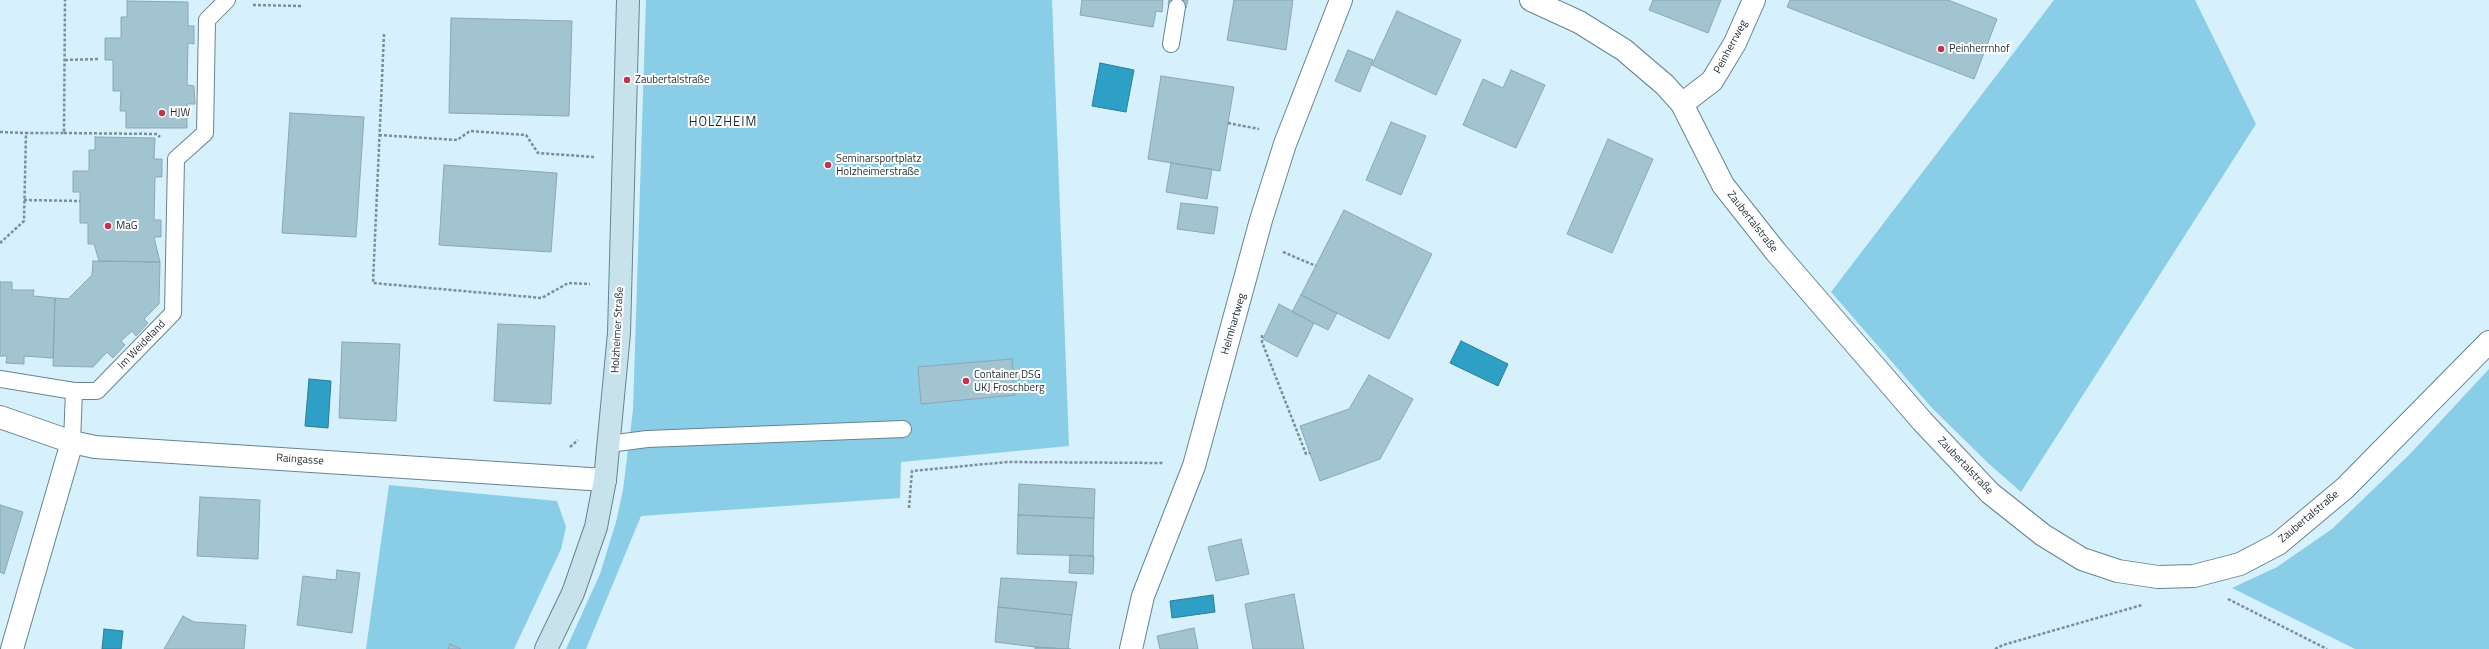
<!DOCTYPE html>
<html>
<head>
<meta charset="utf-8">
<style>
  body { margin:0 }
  canvas { display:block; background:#d6f0fc }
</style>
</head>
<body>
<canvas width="2489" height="649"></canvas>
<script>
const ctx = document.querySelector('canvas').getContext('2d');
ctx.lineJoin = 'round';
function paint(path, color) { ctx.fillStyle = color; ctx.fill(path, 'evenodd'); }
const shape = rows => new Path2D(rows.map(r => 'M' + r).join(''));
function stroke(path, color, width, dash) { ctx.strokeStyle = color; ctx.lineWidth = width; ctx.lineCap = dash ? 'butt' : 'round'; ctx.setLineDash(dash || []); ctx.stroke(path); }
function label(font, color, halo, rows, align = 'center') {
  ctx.font = font + ' "Titillium Web",sans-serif'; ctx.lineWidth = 4; ctx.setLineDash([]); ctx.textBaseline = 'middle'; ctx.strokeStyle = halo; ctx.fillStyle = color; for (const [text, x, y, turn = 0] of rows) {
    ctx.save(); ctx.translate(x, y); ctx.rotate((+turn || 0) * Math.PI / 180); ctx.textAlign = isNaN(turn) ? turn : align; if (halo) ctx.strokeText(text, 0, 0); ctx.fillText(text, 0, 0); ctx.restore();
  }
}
const green = shape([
  [646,0,1052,0,1069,446,901,462,900,498,641,516,586,649,566,649,600,574,616,522,623,490,633,410],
  [2054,0,2195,0,2256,124,2021,492,1988,463,1932,408,1831,292],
  [2489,369,2489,649,2355,649,2232,588,2277,567,2332,529,2409,455],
  [389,485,557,501,566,527,561,549,514,649,366,649]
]);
const water = shape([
  [1100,63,1134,70,1126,112,1092,106,1100,63],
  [1461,341,1508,364,1498,386,1450,363,1461,341],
  [309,379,331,381,328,428,305,426,309,379],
  [1213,595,1215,612,1172,618,1170,601,1213,595],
  [104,629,123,631,121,649,102,649,104,629]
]);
const building = shape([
  [1082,0,1163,0,1162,12,1156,11,1153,27,1080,15,1082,0],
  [1169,0,1188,0,1186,8,1168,5,1169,0],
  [1234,0,1293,0,1286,50,1227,40,1234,0],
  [1653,0,1721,0,1708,33,1649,10,1653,0],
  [1790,0,1948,0,1997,19,1974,79,1787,7,1790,0],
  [127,1,188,2,188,26,194,26,194,44,188,43,187,85,194,86,195,104,187,104,187,128,126,128,126,111,120,111,121,91,113,91,113,60,105,60,105,38,121,38,121,17,127,17,127,1],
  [1397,11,1461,40,1436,95,1372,65,1397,11],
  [451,18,572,21,569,116,449,113,451,18],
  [1348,50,1373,60,1360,92,1335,81,1348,50],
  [1511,70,1545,85,1516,148,1463,125,1483,79,1503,88,1511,70],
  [1161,76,1234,87,1220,171,1148,159,1161,76],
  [290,113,364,117,356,237,282,233,290,113],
  [1391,122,1426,136,1401,195,1366,180,1391,122],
  [95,137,155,138,154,159,162,159,162,177,155,177,154,220,161,220,161,237,154,237,160,262,99,261,94,244,88,244,88,223,80,223,80,192,73,192,73,171,89,171,89,150,95,150,95,137],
  [1608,139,1653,159,1612,253,1567,234,1608,139],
  [1171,163,1212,169,1207,199,1166,192,1171,163],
  [444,165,557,173,551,252,439,245,444,165],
  [1181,203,1218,207,1214,234,1177,229,1181,203],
  [1344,210,1432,254,1389,339,1301,295,1344,210],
  [93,261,160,262,159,304,144,319,148,323,136,336,132,331,121,341,125,345,113,358,107,352,93,367,53,366,55,298,68,299,92,275,93,261],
  [0,282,12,282,12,290,34,290,33,296,55,298,53,358,24,356,24,364,6,363,7,356,0,356,0,282],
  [1301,295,1337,313,1328,330,1292,312,1301,295],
  [1279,304,1314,323,1297,357,1263,339,1279,304],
  [498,324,555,326,551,404,494,401,498,324],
  [342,342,400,344,396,421,339,418,342,342],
  [1012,359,1015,395,921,404,918,367,1012,359],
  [1369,375,1413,399,1380,459,1320,481,1300,426,1349,409,1369,375],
  [1019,484,1095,489,1094,518,1018,515,1019,484],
  [200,497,260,500,258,559,197,556,200,497],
  [0,505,23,512,4,574,0,572,0,505],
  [1018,515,1094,518,1093,556,1017,554,1018,515],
  [1241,539,1249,574,1216,581,1208,547,1241,539],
  [1070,555,1094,556,1093,574,1069,573,1070,555],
  [337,570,360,573,352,633,297,625,303,576,336,580,337,570],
  [1001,578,1077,582,1072,615,998,607,1001,578],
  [1294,594,1304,649,1253,649,1245,604,1294,594],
  [998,607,1072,615,1068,649,1035,647,995,642,998,607],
  [183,616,194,622,246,625,244,649,164,649,183,616],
  [1194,628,1198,649,1160,649,1157,636,1194,628],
  [450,644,461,649,448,649,450,644],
  [1035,647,1068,649,1071,649,1035,649,1035,647]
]);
const path = shape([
  [253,5,301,6],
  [384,34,373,283,542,298,568,283,590,284],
  [65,60,98,59],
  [1228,123,1259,129],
  [0,132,26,133],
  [64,133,157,134,160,137],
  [379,135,457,140,470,131,526,135,538,153,594,157],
  [24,200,80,201],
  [0,243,24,221,26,133,64,133,65,0],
  [1283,252,1316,266],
  [1262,335,1262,342,1306,454,1310,453],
  [570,447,578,440],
  [909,508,912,471,1007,462,1164,463],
  [2228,599,2327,649],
  [1995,649,2003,645,2142,605]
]);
const lane = shape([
  [1171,44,1177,7],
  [0,379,74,391],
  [72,442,74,391,97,391,173,313,176,159,205,133,207,20,227,0],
  [609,444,647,439,903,429]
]);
const street = shape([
  [1531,0,1579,22,1624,50,1665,85,1682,104,1723,185,1776,252,1922,421,1990,493,2043,535,2082,559,2118,571,2158,577,2194,576,2240,564,2278,544,2345,488,2489,342],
  [1682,104,1712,81,1735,43,1754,0],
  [0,417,72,442,95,447,605,480],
  [12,649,72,442],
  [1131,649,1143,596,1194,466,1261,220,1285,144,1341,0]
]);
const secondary = shape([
  [546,649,573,593,596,527,605,480,619,333,628,0]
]);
const markers = [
  [1941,49,4,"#c3334f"],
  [627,80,4,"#c3334f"],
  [162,113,4,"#c3334f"],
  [828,165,4,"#c3334f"],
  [108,226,4,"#c3334f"],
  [966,381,4,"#c3334f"]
];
const streetNames = [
  ["Peinherrweg",1731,47,-62],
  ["Zaubertalstraße",1752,222,52],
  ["Helmhartweg",1234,324,-74],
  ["Holzheimer Straße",618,330,-87],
  ["Im Weideland",142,345,-46],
  ["Raingasse",300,460,4],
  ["Zaubertalstraße",1965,466,46],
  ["Zaubertalstraße",2309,517,-40]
];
const poiNames = [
  ["Peinherrnhof",1949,49],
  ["Zaubertalstraße",635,80],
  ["HJW",170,113],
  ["Seminarsportplatz",836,159],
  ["Holzheimerstraße",836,172],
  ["MaG",116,226],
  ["Container DSG",974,375],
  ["UKJ Froschberg",974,388]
];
const quarterNames = [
  ["HOLZHEIM",723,123]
];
paint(green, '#8acde7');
paint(water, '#2fa0c5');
stroke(water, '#2a7d98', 1);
paint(building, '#a2c3d0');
stroke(building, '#89a8b5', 1);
stroke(lane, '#668591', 18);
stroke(street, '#668591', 24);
stroke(secondary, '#668591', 24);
stroke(path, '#7a8e96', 2.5, [3, 2]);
stroke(lane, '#fff', 16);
stroke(street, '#fff', 22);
stroke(secondary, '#c8e2ec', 22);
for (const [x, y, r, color] of markers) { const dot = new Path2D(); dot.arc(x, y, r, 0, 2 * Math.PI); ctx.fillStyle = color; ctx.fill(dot); stroke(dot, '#fff', 1.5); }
label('11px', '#1d2a2f', '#fff', streetNames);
label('11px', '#1d2a2f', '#fff', poiNames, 'left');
ctx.letterSpacing = '1px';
label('13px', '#1d2a2f', '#fff', quarterNames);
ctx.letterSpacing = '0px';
</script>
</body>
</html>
